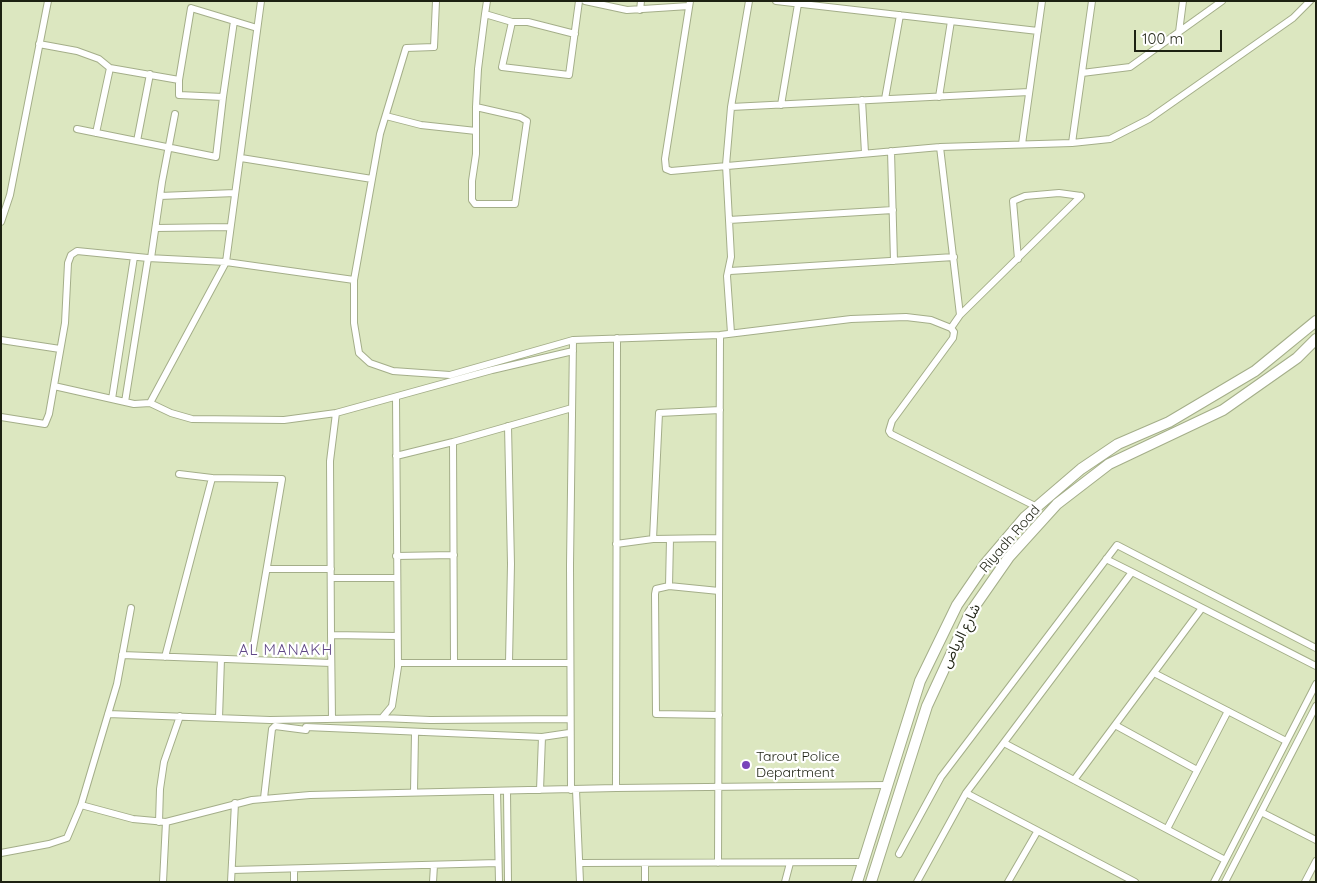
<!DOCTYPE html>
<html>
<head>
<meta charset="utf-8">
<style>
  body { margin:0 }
  #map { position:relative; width:1317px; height:883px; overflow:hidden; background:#dce7c0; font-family:Quicksand,sans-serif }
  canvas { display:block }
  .frame { position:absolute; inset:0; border:2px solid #1d2112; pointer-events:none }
  .scale { position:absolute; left:1134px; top:30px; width:88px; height:22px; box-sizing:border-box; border:2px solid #1d2112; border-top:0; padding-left:6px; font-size:15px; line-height:18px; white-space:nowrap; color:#1d2112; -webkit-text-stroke:4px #fff; paint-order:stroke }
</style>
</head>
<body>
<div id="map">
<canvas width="1317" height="883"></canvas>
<div class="frame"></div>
<div class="scale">100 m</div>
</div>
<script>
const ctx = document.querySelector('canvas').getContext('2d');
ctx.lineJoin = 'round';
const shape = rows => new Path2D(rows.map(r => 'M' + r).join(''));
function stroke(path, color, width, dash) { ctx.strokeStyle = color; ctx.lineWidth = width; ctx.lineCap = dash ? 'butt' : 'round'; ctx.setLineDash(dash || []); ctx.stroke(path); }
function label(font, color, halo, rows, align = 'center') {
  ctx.font = font + ' Quicksand,"Noto Sans Arabic",sans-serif'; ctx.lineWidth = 4.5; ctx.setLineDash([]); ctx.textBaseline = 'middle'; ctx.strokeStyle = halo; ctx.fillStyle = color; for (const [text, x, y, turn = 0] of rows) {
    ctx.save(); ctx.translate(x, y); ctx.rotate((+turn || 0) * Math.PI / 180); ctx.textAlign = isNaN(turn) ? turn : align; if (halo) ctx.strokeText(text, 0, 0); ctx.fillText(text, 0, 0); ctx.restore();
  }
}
const street = shape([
  [261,1,226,262,354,280,354,323,359,353,370,363,393,371,450,375,573,340,720,335,851,319,906,317,931,320,951,328,954,332,953,338,892,421,889,431,891,434,1037,507],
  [585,1,627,10,689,6],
  [690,1,665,159,666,169,671,171,940,147,1072,143,1110,139,1149,119,1293,18,1310,1],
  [776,1,1038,31],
  [640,10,641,1],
  [485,14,487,1],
  [512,22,528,22,575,34],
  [1179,32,1183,1],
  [39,44,77,51,99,59,110,68,179,80,191,8,257,28],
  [1082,73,1130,67,1222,1],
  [179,80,179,95,223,97,234,21],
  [939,97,951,21],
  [885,99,900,15],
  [862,100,865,153],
  [781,105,798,4],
  [476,107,520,117,527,121,515,204,475,204,472,200,472,181,476,154,476,107,478,69,485,14,512,22,502,67,569,75,579,1],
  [731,107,1029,92],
  [386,116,421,125,476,131],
  [77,129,216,157,223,97],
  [96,133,110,68],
  [137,141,150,74],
  [1072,143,1092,1],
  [1022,144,1042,1],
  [940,147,960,315,951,328],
  [891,151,894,261],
  [241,158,372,179],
  [160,196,235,193],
  [729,220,893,210],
  [1,222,10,195,48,1],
  [156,228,230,227],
  [151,258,162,182,175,114],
  [1018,259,1013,201,1025,196,1059,193,1081,196],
  [730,271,954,257],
  [354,280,380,134,406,48,434,47,436,1],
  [960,315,1081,196],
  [731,333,727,276,731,257,726,165,731,107,749,1],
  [1,340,60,349],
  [112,399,134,257],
  [125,402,148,258],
  [150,403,171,413,192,419,284,420,336,413],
  [1,417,45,424,49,414,65,323,68,263,71,255,77,251,148,258,226,262,150,403,134,404,54,386],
  [508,426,511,564,509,662],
  [453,442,572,408],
  [396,456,453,442,454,662],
  [212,478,282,479,251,660],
  [653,539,659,413,720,410],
  [616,544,653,539,719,538],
  [396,556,454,555],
  [1106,559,1132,572],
  [267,569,331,569],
  [331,578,397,578],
  [669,586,670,539],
  [331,635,330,461,336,413,492,370,573,351],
  [122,655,331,663],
  [165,657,212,478,179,474],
  [398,663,569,663],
  [1154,673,1286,741],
  [108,714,270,720,382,718,430,720,569,719],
  [719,715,656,714,655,594,656,589,669,586,719,591],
  [219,718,221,659],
  [382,718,392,706,398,667,396,397],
  [332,719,331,635,397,636],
  [1115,725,1197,770],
  [1004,743,1225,860],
  [1074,780,1202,608],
  [616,788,617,338],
  [540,790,542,737],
  [571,790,570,565,573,340],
  [576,790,580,882],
  [497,791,499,882],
  [507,791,508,882],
  [414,792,415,733],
  [966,793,1135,882],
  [264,798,272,729,275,726,306,730,306,727,542,737,569,733],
  [81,805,117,684,131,608],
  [1261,812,1316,840],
  [159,822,160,789,164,762,180,716],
  [1167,829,1228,711],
  [1,853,49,844,67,838,81,805,133,819,166,822,252,800,310,795,616,788,887,785],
  [899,854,941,777,1117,545,1316,648],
  [580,863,863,862],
  [718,863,720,335],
  [294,869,294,882],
  [232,870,498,863],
  [163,882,166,822],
  [231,882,235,803],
  [433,882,434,865],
  [645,882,645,863],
  [785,882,790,863],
  [917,882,966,793,1132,572,1316,666],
  [1008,882,1037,832],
  [1214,882,1316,684],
  [1225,882,1316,706],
  [1305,882,1316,861]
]);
const primary = shape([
  [857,882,920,681,957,605,985,564,1025,517,1081,469,1118,444,1169,422,1255,371,1316,321],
  [871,882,927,706,970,613,1009,557,1057,504,1109,464,1223,410,1297,358,1316,339]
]);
const markers = [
  [746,765,5,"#7843ba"]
];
const streetNames = [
  ["Riyadh Road",1010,539,-49],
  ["شارع الرياض",961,636,-63]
];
const poiNames = [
  ["Tarout Police",756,757],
  ["Department",756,773]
];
const neighbourhoodNames = [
  ["AL MANAKH",286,650]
];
stroke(street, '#a4ae89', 8);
stroke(primary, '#a4ae89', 12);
stroke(street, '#fff', 6);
stroke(primary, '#fff', 10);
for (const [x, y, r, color] of markers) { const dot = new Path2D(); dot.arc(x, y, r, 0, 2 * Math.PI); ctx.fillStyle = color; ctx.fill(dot); stroke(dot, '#fff', 2); }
label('14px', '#1d2112', '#fff', streetNames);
label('14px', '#1d2112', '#fff', poiNames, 'left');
ctx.letterSpacing = '1px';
label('15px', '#614987', '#fff', neighbourhoodNames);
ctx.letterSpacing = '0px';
</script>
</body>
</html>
